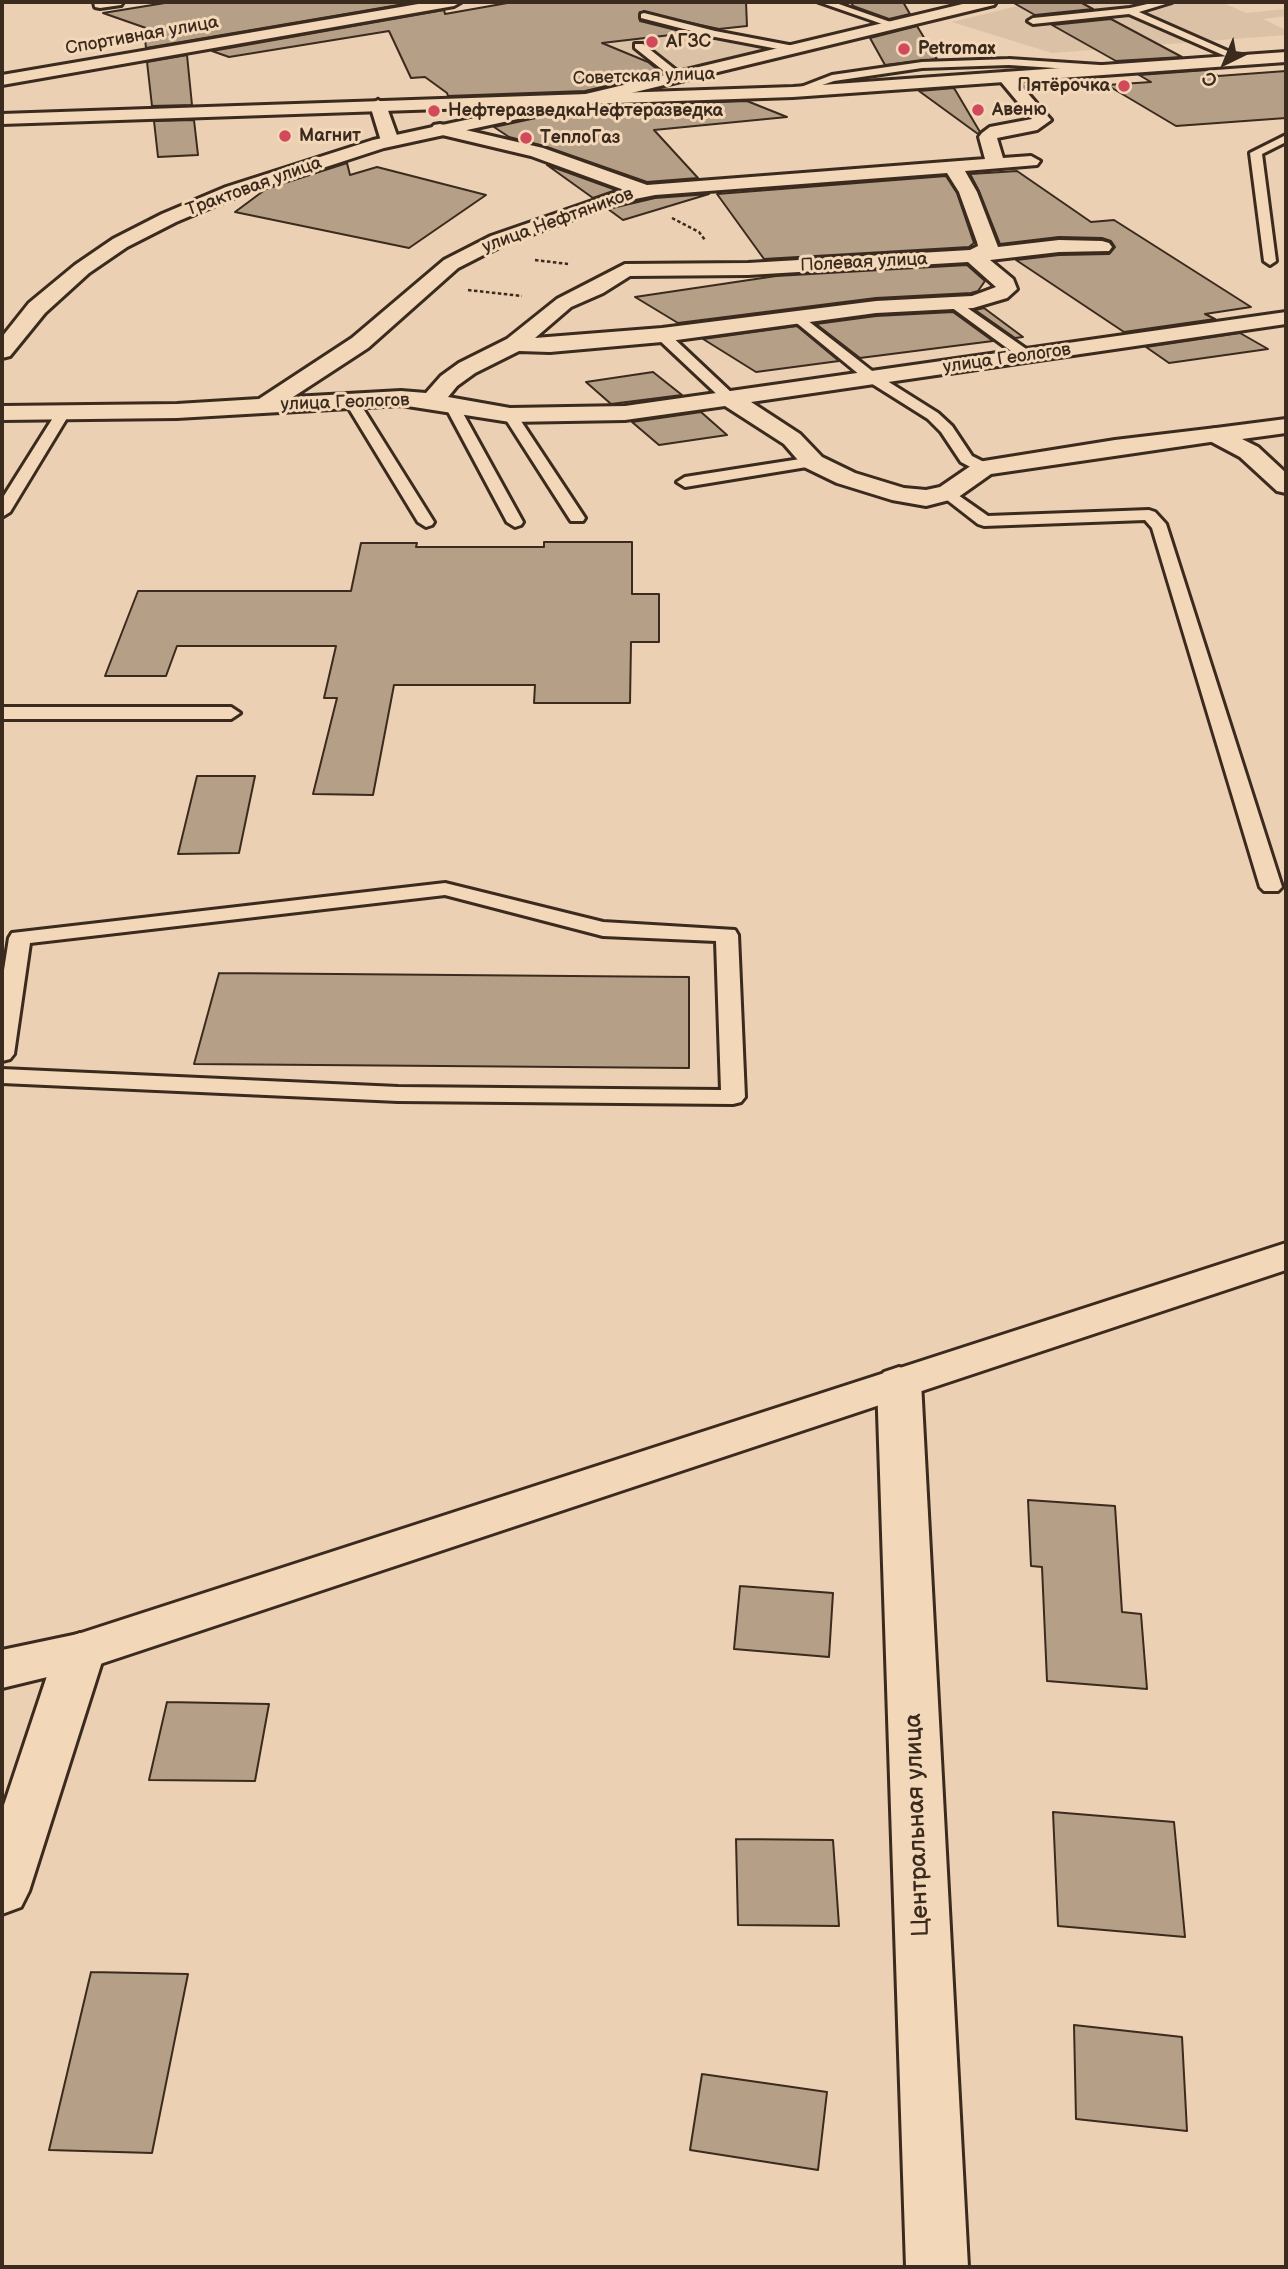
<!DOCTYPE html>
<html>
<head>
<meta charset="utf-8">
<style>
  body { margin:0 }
  #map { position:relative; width:1288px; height:2269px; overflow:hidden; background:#ebd0b3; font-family:"Balsamiq Sans",sans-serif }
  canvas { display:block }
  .frame { position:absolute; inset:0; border:4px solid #3b2a1e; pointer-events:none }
  .north { position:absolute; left:1190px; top:28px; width:70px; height:70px; -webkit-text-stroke:5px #f2d7b9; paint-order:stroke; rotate:223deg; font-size:19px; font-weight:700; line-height:28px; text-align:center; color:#3b2a1e }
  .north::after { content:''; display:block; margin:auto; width:24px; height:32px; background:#3b2a1e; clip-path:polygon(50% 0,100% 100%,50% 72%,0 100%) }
</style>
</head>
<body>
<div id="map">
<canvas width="1288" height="2269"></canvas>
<div class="frame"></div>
<div class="north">С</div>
</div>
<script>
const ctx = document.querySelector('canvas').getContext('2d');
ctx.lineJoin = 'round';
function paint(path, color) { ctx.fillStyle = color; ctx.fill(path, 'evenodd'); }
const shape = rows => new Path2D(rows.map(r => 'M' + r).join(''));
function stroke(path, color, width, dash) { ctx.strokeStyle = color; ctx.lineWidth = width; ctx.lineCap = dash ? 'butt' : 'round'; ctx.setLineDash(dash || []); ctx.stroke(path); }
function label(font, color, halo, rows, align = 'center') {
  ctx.font = font + ' "Balsamiq Sans",sans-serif'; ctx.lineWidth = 6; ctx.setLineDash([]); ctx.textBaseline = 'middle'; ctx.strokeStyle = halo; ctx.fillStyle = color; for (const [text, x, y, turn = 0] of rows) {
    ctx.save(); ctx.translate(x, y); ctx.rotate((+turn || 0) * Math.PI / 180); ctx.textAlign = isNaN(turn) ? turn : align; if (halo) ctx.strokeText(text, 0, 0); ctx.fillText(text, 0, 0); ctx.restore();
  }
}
const built = shape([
  [1034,2,1221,2,1246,13,1286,9,1286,16,1263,19,1286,30,1286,35,1052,53,952,22],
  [632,15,700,38,776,50,696,66,541,83]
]);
const building = shape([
  [171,2,416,2,146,48,145,39,166,35,103,13,171,2],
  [513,2,746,2,747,26,719,29,640,12,640,21,688,33,602,43,648,62,662,73,585,91,448,96,447,93,425,77,411,78,389,31,229,57,212,51,444,10,445,14,513,2],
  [851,2,903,2,910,14,889,19,853,6,851,2],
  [1012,2,1080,2,1093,9,1035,15,1012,2],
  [1111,19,1182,57,1116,61,1052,25,1111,19],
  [917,26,937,59,885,65,870,38,917,26],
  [187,55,192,105,152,106,147,62,187,55],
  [1207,70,1218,76,1286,71,1286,118,1176,126,1107,85,1151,82,1139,75,1207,70],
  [954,88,980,132,978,134,919,91,954,88],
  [747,101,787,117,654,130,698,178,647,182,544,146,509,137,494,127,587,107,747,101],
  [194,120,198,155,158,157,154,121,194,120],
  [347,163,350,175,377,167,486,195,409,248,235,212,266,189,347,163],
  [547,165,616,190,593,198,547,165],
  [1017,171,1091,222,1114,220,1251,307,1205,314,1215,319,1124,332,1016,260,1059,255,1109,254,1115,247,1111,241,1102,238,1059,237,1000,244,979,191,970,174,1017,171],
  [946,176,957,193,974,243,969,247,764,259,717,194,946,176],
  [709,194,623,220,608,209,655,198,709,194],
  [967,265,985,281,978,291,971,293,876,298,678,323,635,297,776,276,967,265],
  [984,308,1023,337,1015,338,975,310,984,308],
  [953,312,993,341,860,358,816,324,876,316,953,312],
  [797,326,839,361,756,372,703,339,797,326],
  [1240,333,1268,349,1169,363,1146,347,1240,333],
  [653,372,682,395,611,404,586,382,653,372],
  [701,412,727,435,659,445,632,422,701,412],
  [544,542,632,542,632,594,659,594,659,642,631,642,630,703,534,703,535,685,394,685,373,795,313,794,337,698,324,698,336,646,177,646,166,676,105,676,138,591,351,591,361,543,417,543,416,547,544,547,544,542],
  [197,776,255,776,239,853,178,854,197,776],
  [219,973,689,977,689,1068,194,1064,219,973],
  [1028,1500,1115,1506,1122,1612,1141,1614,1147,1689,1047,1681,1042,1567,1031,1566,1028,1500],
  [740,1586,833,1593,829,1657,734,1649,740,1586],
  [167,1702,269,1704,255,1781,149,1780,167,1702],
  [1053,1812,1174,1822,1185,1937,1058,1926,1053,1812],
  [736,1839,833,1840,839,1926,738,1925,736,1839],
  [91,1972,188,1974,152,2153,49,2150,91,1972],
  [1074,2025,1182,2037,1187,2131,1076,2119,1074,2025],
  [702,2074,827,2092,818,2170,690,2150,702,2074]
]);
const path = shape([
  [672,218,699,232,705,240],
  [535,260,568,264],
  [468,290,522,296]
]);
const service = shape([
  [819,2,833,2,899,25,891,27,819,2],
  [1156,2,1172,2,1139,12,1248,60,1239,62,1129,14,1033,24,1028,21,1033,18,1130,8,1156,2],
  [644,13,715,31,794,46,799,49,794,52,715,37,641,18,641,14,644,13],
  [635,44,643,44,682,75,682,79,674,79,635,48,635,44],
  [1009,59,1115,66,1120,69,1115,72,1009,65,922,68,834,81,793,95,788,92,832,75,922,62,1009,59],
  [1286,135,1286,142,1262,154,1276,261,1270,265,1264,261,1250,153,1286,135],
  [956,300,1032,353,1032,359,1022,359,951,307,951,301,956,300],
  [798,313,876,374,938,413,952,426,972,456,990,465,992,468,990,471,978,471,961,462,941,432,928,419,866,380,793,320,791,317,798,313],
  [662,331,667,332,733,394,735,397,733,400,723,400,657,338,655,335,662,331],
  [352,398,359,402,434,522,432,525,426,527,418,522,345,402,352,398],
  [452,402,459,406,523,522,521,525,515,527,507,522,445,406,452,402],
  [63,409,70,413,10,512,2,517,2,499,56,413,63,409],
  [510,411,515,412,585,518,583,521,571,521,569,518,503,415,510,411],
  [813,457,821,462,819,465,685,487,677,482,685,477,813,457],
  [948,488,988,516,1149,510,1155,512,1166,524,1282,887,1278,891,1264,891,1260,887,1152,528,1145,520,984,526,978,524,942,496,940,493,948,488],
  [2,707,231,707,240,713,231,719,2,719,2,707],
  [445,883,603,922,735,930,738,935,745,1097,741,1102,733,1104,398,1101,2,1083,2,1069,398,1087,721,1090,716,941,603,936,445,895,30,943,14,1054,10,1059,2,1061,2,983,9,938,12,933,445,883]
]);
const minor = shape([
  [94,2,123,2,121,5,100,8,95,7,94,2],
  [430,2,461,2,454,6,2,85,2,75,430,2],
  [971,2,996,2,994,5,590,103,582,98,590,93,971,2],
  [1005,72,1011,74,1051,120,1037,130,997,138,1003,158,1031,156,1040,161,1037,165,965,171,977,192,998,247,1059,240,1102,241,1109,243,1112,247,1109,251,1059,252,990,260,1013,279,1017,289,1007,298,973,308,876,313,662,342,550,352,519,351,475,373,457,386,448,397,510,408,625,406,1286,312,1286,324,751,402,800,434,822,457,855,473,904,488,926,490,940,487,975,463,984,461,1115,440,1216,428,1224,430,1228,435,1224,440,991,474,957,498,926,506,892,500,837,483,804,467,784,444,725,406,625,420,510,422,401,405,177,418,2,420,2,406,177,404,259,399,352,338,444,260,491,236,624,190,531,156,434,133,431,129,434,125,440,124,543,148,647,185,985,159,979,137,982,133,990,127,1032,119,997,77,1005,72],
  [947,173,959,192,977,242,978,246,970,250,748,263,625,264,557,299,507,339,459,363,441,376,426,393,401,391,293,397,368,348,458,268,505,244,620,202,655,195,947,173],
  [968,262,996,287,972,296,876,301,662,328,535,338,571,307,603,293,630,276,748,275,968,262],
  [378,100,386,105,399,141,396,145,384,145,381,141,370,105,378,100],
  [899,1367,914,1372,921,1382,968,2267,906,2267,877,1382,884,1372,899,1367],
  [80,1633,97,1639,105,1652,29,1891,21,1907,2,1914,2,1811,55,1652,63,1639,80,1633]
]);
const tertiary = shape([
  [590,93,596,94,598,98,596,102,384,148,240,195,176,222,127,247,89,273,45,313,10,356,2,358,2,337,29,303,75,265,113,239,162,214,226,187,373,140,590,93],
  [1286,419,1286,433,1242,439,1258,447,1286,473,1286,493,1277,491,1240,457,1208,440,1204,435,1208,430,1216,428,1286,419],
  [1286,1243,1286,1270,97,1665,2,1688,2,1650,78,1634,1286,1243]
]);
const primary = shape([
  [1286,52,1286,62,793,97,2,124,2,114,793,87,1286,52]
]);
const markers = [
  [652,42,7,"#d1495b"],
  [904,49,7,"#d1495b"],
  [1124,86,7,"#d1495b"],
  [978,110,7,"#d1495b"],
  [434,111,7,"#d1495b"],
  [285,136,7,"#d1495b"],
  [526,138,7,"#d1495b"]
];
const farStreetnames = [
  ["Спортивная улица",142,36,-10],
  ["Советская улица",644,77,-2],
  ["Трактовая улица",254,187,-20],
  ["улица Нефтяников",558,221,-20],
  ["Полевая улица",864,263,-3],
  ["улица Геологов",1007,359,-8],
  ["улица Геологов",345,403,-2]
];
const farPoinames = [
  ["АГЗС",666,42],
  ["Petromax",918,49],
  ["Пятёрочка",1110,86,"right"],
  ["Авеню",992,110],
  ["НефтеразведкаНефтеразведка",448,111],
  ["Магнит",299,136],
  ["ТеплоГаз",540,138]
];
const nearStreetnames = [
  ["Центральная улица",918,1825,-92]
];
paint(built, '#dbc1a6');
paint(building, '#b69f87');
stroke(building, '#3b2a1e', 2);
stroke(service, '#3b2a1e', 6);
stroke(minor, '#3b2a1e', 6);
stroke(tertiary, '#3b2a1e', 6);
stroke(primary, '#3b2a1e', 6);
stroke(path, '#3b2a1e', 2.5, [3.5, 2.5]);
paint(service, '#f2d7b9');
paint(minor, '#f2d7b9');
paint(tertiary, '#f2d7b9');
paint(primary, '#f2d7b9');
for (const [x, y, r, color] of markers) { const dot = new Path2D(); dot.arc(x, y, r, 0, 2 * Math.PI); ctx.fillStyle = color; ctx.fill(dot); stroke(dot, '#f2d7b9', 2.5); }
label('18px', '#3b2a1e', '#f2d7b9', farStreetnames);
label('bold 18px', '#3b2a1e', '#f2d7b9', farPoinames, 'left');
label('24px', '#3b2a1e', '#f2d7b9', nearStreetnames);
</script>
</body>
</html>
